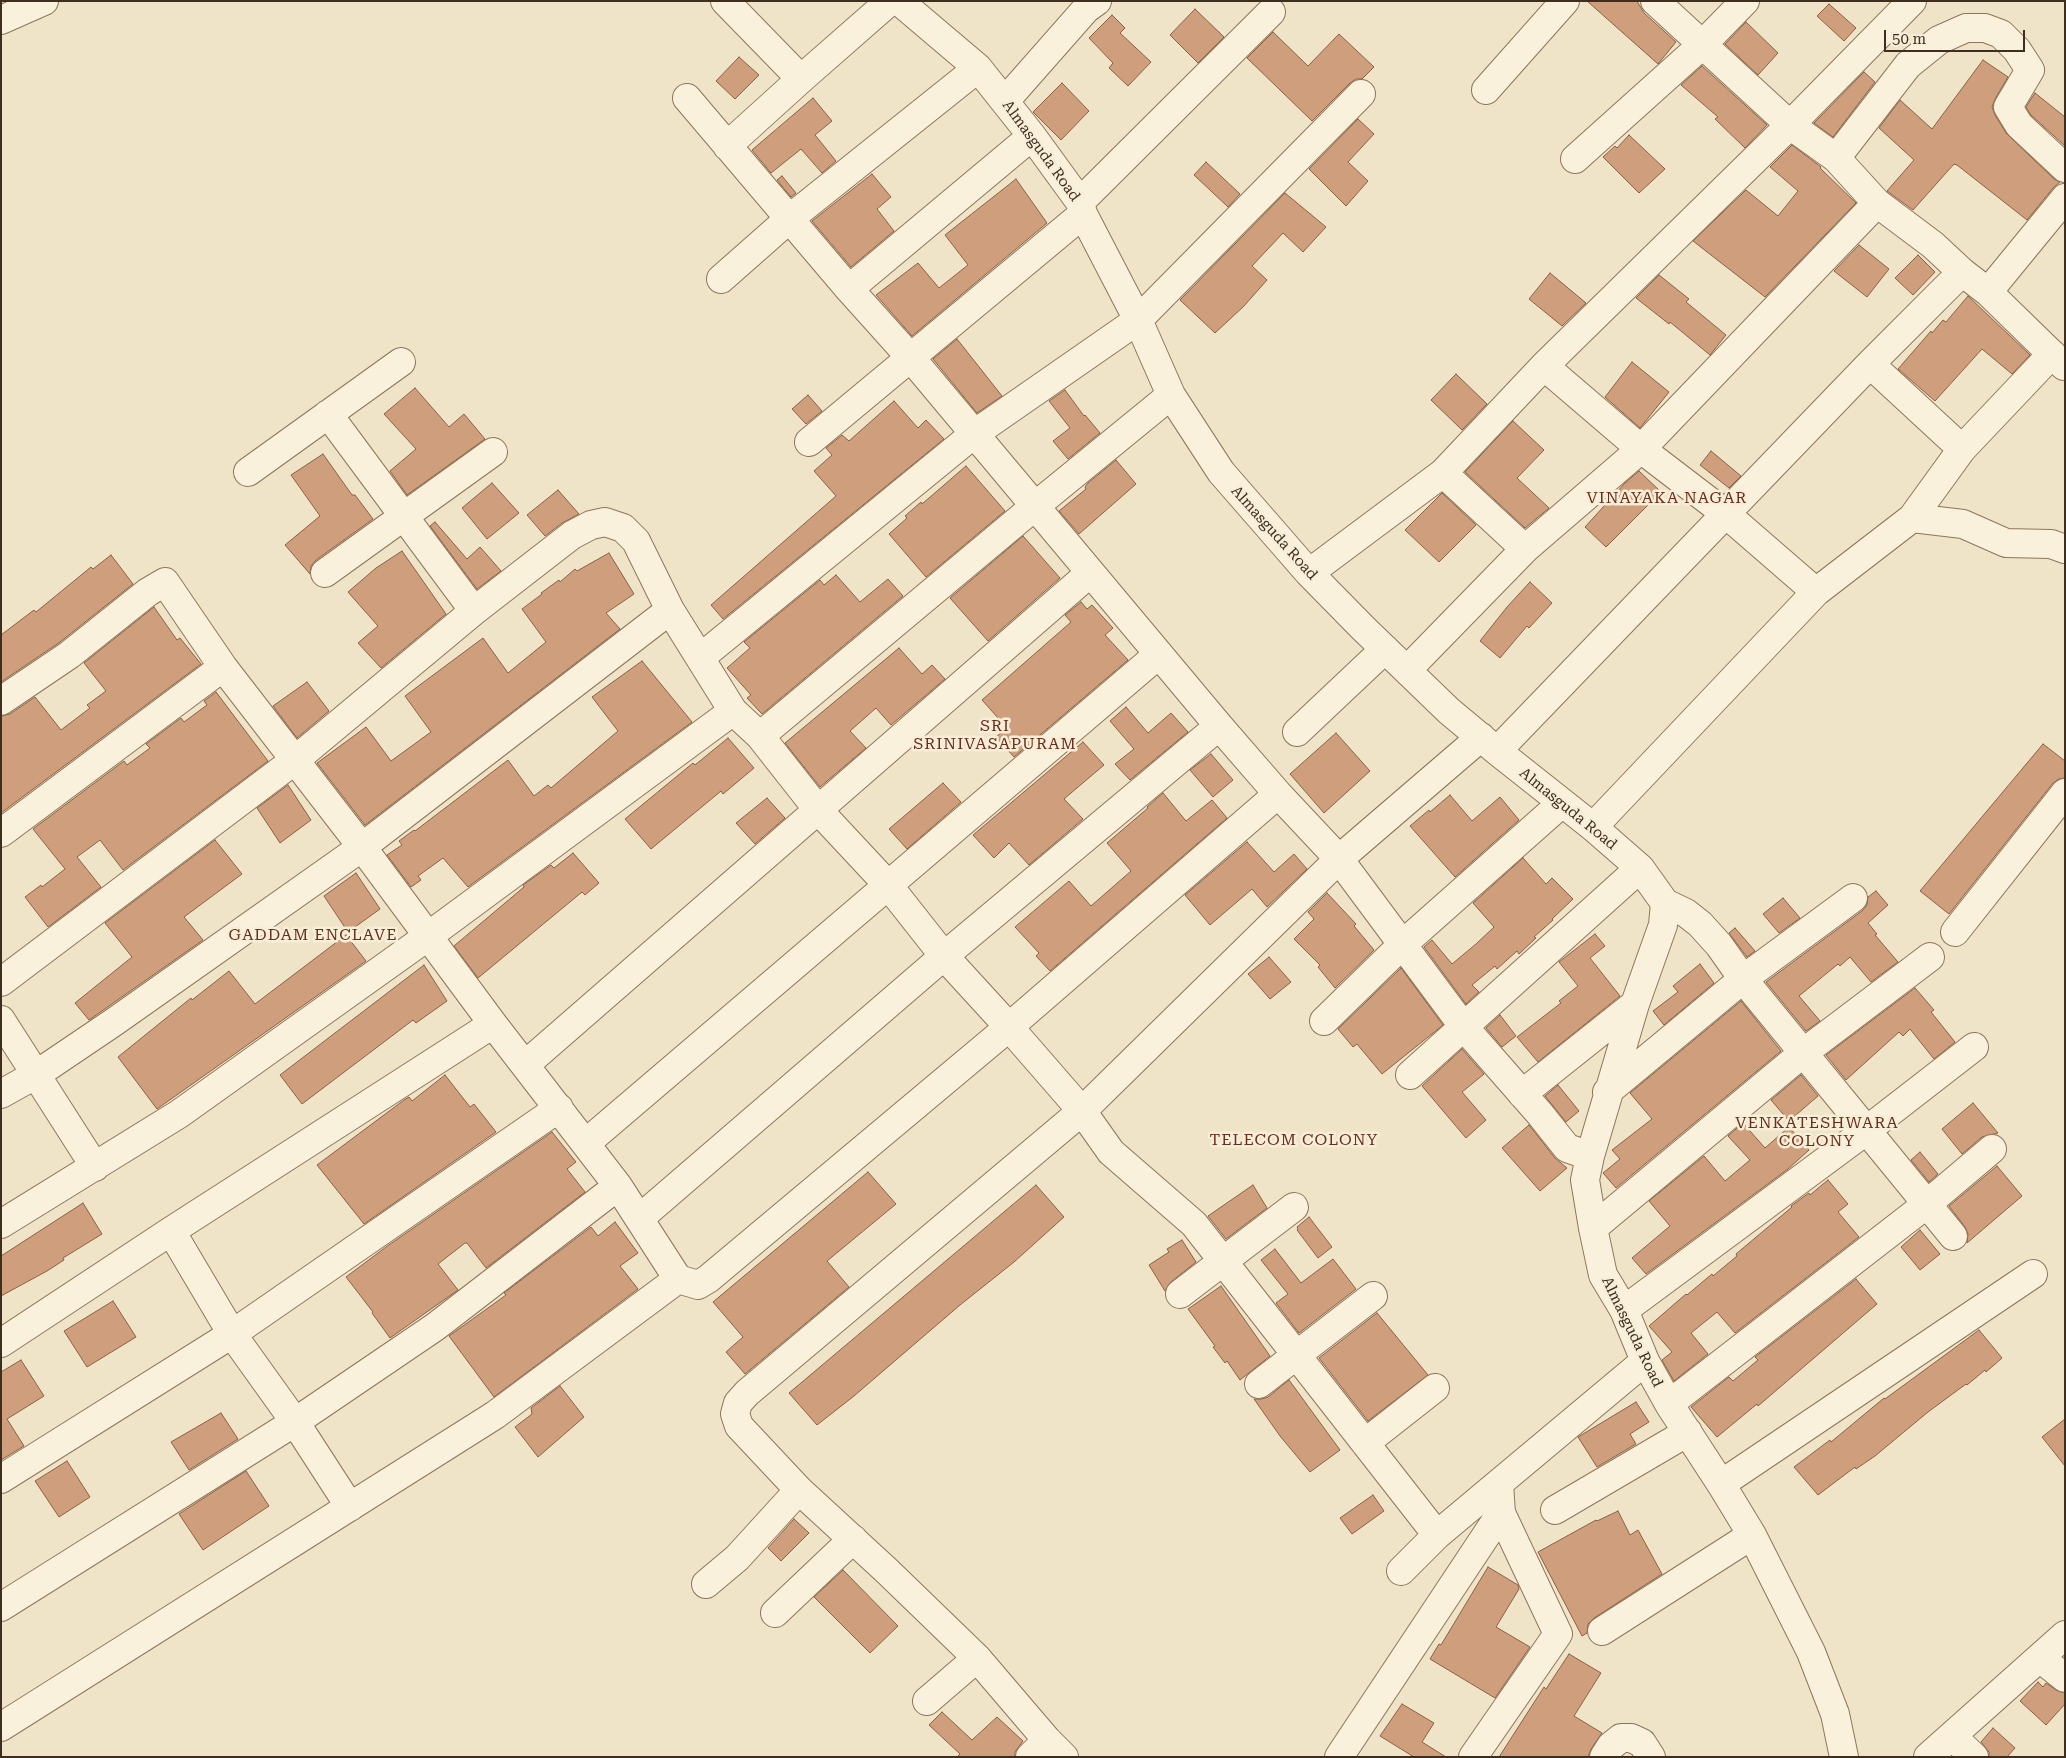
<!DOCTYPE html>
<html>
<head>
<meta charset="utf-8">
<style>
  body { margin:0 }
  #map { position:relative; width:2066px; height:1758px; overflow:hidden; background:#f0e4c8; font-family:"Roboto Serif",serif }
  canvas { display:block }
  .frame { position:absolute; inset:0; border:2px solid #3d2e20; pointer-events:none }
  .scale { position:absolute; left:1884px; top:30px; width:141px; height:22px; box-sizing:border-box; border:2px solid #3d2e20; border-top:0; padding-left:6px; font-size:15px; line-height:18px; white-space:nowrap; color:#3d2e20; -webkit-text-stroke:4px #f7eed8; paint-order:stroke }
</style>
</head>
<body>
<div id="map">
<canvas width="2066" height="1758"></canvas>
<div class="frame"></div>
<div class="scale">50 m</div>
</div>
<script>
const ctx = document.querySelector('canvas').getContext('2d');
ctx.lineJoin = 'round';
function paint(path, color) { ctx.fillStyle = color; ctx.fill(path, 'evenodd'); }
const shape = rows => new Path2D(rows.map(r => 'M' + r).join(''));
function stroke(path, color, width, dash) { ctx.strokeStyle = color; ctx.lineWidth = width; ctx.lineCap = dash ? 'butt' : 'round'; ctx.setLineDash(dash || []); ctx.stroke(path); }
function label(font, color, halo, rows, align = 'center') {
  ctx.font = font + ' "Roboto Serif",serif'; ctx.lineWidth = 5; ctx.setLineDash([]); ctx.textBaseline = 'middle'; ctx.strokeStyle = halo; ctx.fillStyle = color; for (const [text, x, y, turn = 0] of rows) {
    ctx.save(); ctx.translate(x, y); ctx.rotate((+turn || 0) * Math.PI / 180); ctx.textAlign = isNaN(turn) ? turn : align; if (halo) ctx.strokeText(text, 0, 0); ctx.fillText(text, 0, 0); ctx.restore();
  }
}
const building = shape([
  [1587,1,1637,1,1644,13,1676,42,1658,64,1587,1],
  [1829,4,1856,28,1844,41,1817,16,1829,4],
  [1195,9,1224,37,1198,63,1170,35,1195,9],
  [1112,15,1125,28,1120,33,1151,62,1128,86,1109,68,1113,63,1089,38,1112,15],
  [1746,22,1778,53,1758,75,1725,44,1746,22],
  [1273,32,1308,66,1339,34,1374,67,1362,79,1356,79,1350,83,1312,121,1247,58,1273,32],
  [739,57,759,75,735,99,716,81,739,57],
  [1983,60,2008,77,1995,99,1992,107,1995,115,2006,133,2054,179,2060,182,2053,188,2027,220,1957,165,1954,164,1913,210,1887,191,1914,160,1879,128,1900,100,1932,129,1983,60],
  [1702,66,1767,125,1745,148,1715,119,1718,117,1681,85,1702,66],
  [1864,72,1875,82,1833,137,1814,123,1864,72],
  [1062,83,1089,111,1061,140,1033,112,1062,83],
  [2035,93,2065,117,2065,146,2031,115,2026,107,2035,93],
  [813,98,832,121,815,135,836,161,822,173,801,149,771,173,752,150,813,98],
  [1358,119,1374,134,1348,162,1368,181,1346,206,1309,169,1358,119],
  [1629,135,1665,169,1639,193,1603,157,1615,146,1617,148,1629,135],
  [1792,145,1821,167,1820,168,1856,203,1765,297,1693,241,1746,190,1778,216,1798,191,1770,167,1792,145],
  [1206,162,1240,194,1228,207,1194,175,1206,162],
  [872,174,891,197,877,209,894,231,851,267,812,221,872,174],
  [782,176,796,193,791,197,777,180,782,176],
  [1016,179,1047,223,912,336,876,295,918,263,939,288,968,265,945,235,1016,179],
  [1285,193,1326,227,1303,252,1283,233,1252,266,1267,280,1244,306,1215,333,1180,300,1285,193],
  [1859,245,1889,269,1867,297,1834,271,1859,245],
  [1918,255,1935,272,1913,295,1895,278,1918,255],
  [1550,273,1586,303,1562,326,1529,299,1550,273],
  [1659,275,1689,299,1686,302,1726,335,1710,355,1670,322,1669,324,1636,298,1659,275],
  [1968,296,2030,355,2012,374,1982,349,1935,401,1898,369,1931,331,1932,333,1943,320,1946,322,1968,296],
  [957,339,1002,396,977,413,933,359,957,339],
  [1632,362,1669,392,1640,428,1605,397,1632,362],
  [1456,374,1487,404,1462,430,1431,400,1456,374],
  [415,388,449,427,464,414,485,439,407,495,390,471,416,449,384,414,415,388],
  [1065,390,1084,416,1085,415,1100,433,1068,459,1053,441,1070,428,1049,401,1065,390],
  [808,395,822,411,806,424,792,409,808,395],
  [894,401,918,428,926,420,944,439,723,619,711,605,836,496,814,471,832,455,826,448,842,435,849,441,894,401],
  [1513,421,1544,450,1517,478,1549,508,1525,528,1465,472,1513,421],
  [1711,451,1741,476,1729,488,1700,465,1711,451],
  [323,454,352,495,355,495,373,519,316,560,311,566,310,574,285,545,320,516,291,475,323,454],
  [1116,460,1136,484,1079,534,1059,511,1086,489,1085,487,1088,483,1116,460],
  [966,466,1005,511,926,577,889,534,907,518,905,516,921,502,922,504,966,466],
  [1639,471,1661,492,1606,547,1585,527,1625,483,1639,471],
  [492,483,519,513,487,539,462,508,492,483],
  [558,490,579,514,562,523,545,536,527,515,558,490],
  [1442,493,1476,525,1439,562,1405,530,1442,493],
  [435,522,467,559,480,547,501,571,477,589,430,526,435,522],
  [1023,536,1060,578,988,641,950,598,1023,536],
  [402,551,446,614,381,668,358,643,378,626,348,592,376,568,402,551],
  [609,553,634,594,606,613,620,629,365,825,317,763,366,727,391,761,431,732,405,696,483,638,508,673,546,642,522,609,542,594,541,593,559,580,560,582,575,569,577,571,609,553],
  [111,555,133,584,60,642,1,682,1,635,34,610,36,612,91,567,93,569,111,555],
  [836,575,860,602,888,579,903,596,762,714,747,698,751,695,727,668,750,648,744,642,820,580,824,585,836,575],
  [1530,582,1552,603,1529,628,1527,626,1500,658,1480,641,1507,607,1530,582],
  [1081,602,1087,609,1092,605,1113,628,1105,635,1128,660,1014,757,996,737,1007,728,982,700,1071,622,1065,615,1081,602],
  [154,607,177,640,180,638,201,664,1,813,1,716,10,714,35,697,61,730,90,708,87,705,106,691,84,663,154,607],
  [899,648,922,674,932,665,945,679,891,725,876,708,850,731,866,748,820,787,785,743,899,648],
  [642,661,692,722,468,887,443,858,418,876,421,880,411,887,387,855,402,845,399,841,414,830,415,831,508,760,534,796,548,785,551,788,618,731,592,697,642,661],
  [307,682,329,711,297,738,273,706,307,682],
  [216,692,268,761,123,870,100,840,77,857,101,887,48,927,25,897,41,885,42,887,65,869,33,829,124,761,127,765,150,748,146,744,181,718,184,722,207,705,204,701,216,692],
  [1126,707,1148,733,1171,713,1188,732,1130,780,1115,764,1134,749,1110,721,1126,707],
  [1336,733,1370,771,1324,813,1290,774,1336,733],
  [728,738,754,768,723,794,721,791,651,849,625,819,693,763,695,765,728,738],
  [1083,742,1104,765,1064,799,1083,819,1029,865,1009,843,994,858,973,835,1083,742],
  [2043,744,2065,761,2065,778,2059,779,2053,783,1949,914,1920,891,2043,744],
  [1211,754,1233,780,1213,797,1190,770,1211,754],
  [943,783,961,802,907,849,889,829,943,783],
  [288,785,311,820,280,843,257,808,288,785],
  [1163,793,1186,821,1212,800,1227,818,1050,971,1036,956,1039,953,1015,927,1069,881,1091,906,1131,871,1107,843,1148,808,1147,807,1163,793],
  [1450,795,1472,821,1500,797,1519,820,1455,877,1410,826,1429,810,1430,812,1450,795],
  [767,798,785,818,755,844,736,823,767,798],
  [215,840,242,874,184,917,203,940,89,1020,75,1003,132,957,105,923,215,840],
  [1247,842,1274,872,1294,854,1307,869,1267,907,1252,889,1210,925,1185,895,1247,842],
  [573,853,599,883,585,895,582,892,478,978,454,946,524,887,523,885,551,865,554,868,573,853],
  [1523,858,1546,884,1552,878,1573,899,1552,919,1553,920,1534,937,1536,938,1519,954,1517,951,1497,969,1495,966,1472,985,1479,992,1466,1004,1424,947,1432,940,1452,964,1476,944,1494,927,1473,903,1523,858],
  [356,873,380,909,348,932,324,896,356,873],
  [1876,891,1888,905,1868,923,1877,934,1875,935,1898,962,1871,982,1850,957,1840,966,1838,964,1799,996,1820,1021,1806,1031,1766,982,1862,911,1867,905,1868,897,1876,891],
  [1327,893,1356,924,1354,926,1374,950,1335,988,1318,967,1320,965,1294,939,1314,919,1308,912,1327,893],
  [1783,898,1800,918,1779,933,1763,914,1783,898],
  [1735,928,1755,951,1747,957,1729,933,1735,928],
  [1595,934,1605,946,1590,958,1620,996,1538,1062,1517,1037,1561,1003,1559,1001,1578,986,1559,962,1595,934],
  [346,935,366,961,157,1109,118,1057,191,998,192,1000,229,971,255,1004,346,935],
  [1269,957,1291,982,1270,999,1248,974,1269,957],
  [1700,964,1714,983,1664,1025,1653,1011,1678,992,1673,986,1700,964],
  [424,965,447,1001,416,1023,413,1020,302,1104,280,1075,424,965],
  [1401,968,1443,1025,1382,1074,1357,1044,1353,1047,1338,1029,1401,968],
  [1915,988,1934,1010,1931,1012,1955,1042,1934,1059,1910,1029,1903,1036,1899,1032,1846,1080,1826,1055,1915,988],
  [1741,1001,1781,1051,1616,1188,1603,1173,1620,1159,1612,1150,1652,1119,1630,1093,1741,1001],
  [1500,1015,1516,1036,1502,1047,1486,1028,1500,1015],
  [1462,1049,1484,1074,1462,1092,1486,1120,1466,1138,1422,1086,1462,1049],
  [445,1075,470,1107,474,1104,496,1132,364,1224,317,1165,404,1100,409,1097,412,1101,445,1075],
  [1801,1075,1818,1096,1789,1121,1771,1100,1801,1075],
  [1558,1085,1579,1111,1566,1122,1545,1096,1558,1085],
  [1973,1103,1998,1133,1982,1137,1962,1154,1942,1129,1973,1103],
  [1743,1123,1765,1148,1789,1127,1809,1150,1788,1169,1646,1274,1632,1258,1670,1226,1649,1201,1704,1156,1725,1181,1750,1160,1728,1136,1743,1123],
  [1529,1125,1555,1158,1567,1168,1540,1191,1502,1148,1529,1125],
  [552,1132,576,1162,567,1169,585,1192,486,1268,467,1243,465,1243,438,1264,458,1290,390,1338,372,1313,373,1312,346,1277,386,1247,552,1132],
  [1920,1152,1938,1174,1929,1182,1911,1160,1920,1152],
  [1997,1166,2022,1196,1967,1243,1968,1234,1965,1227,1949,1206,1997,1166],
  [868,1172,896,1204,827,1261,849,1287,745,1374,726,1352,743,1337,713,1302,868,1172],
  [1828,1180,1848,1204,1838,1212,1859,1237,1735,1333,1717,1312,1691,1333,1708,1354,1674,1381,1662,1360,1672,1352,1649,1326,1686,1294,1687,1295,1712,1274,1713,1276,1737,1256,1736,1254,1792,1207,1791,1206,1809,1193,1810,1195,1828,1180],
  [1036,1185,1064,1217,1014,1262,960,1305,854,1396,817,1425,789,1393,1036,1185],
  [1253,1185,1267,1208,1226,1239,1208,1216,1253,1185],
  [83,1203,102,1234,63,1258,64,1260,47,1271,1,1296,1,1256,83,1203],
  [1309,1217,1332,1247,1318,1258,1297,1230,1298,1229,1297,1227,1309,1217],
  [615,1222,638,1253,620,1266,638,1289,494,1397,449,1336,506,1295,504,1293,591,1227,598,1236,615,1222],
  [1920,1230,1940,1254,1920,1270,1901,1247,1920,1230],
  [1182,1240,1196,1262,1171,1282,1165,1291,1149,1265,1169,1252,1167,1249,1182,1240],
  [1275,1249,1301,1283,1333,1259,1356,1289,1299,1333,1276,1303,1288,1294,1261,1260,1275,1249],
  [1856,1279,1877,1304,1758,1406,1757,1404,1717,1437,1691,1407,1729,1377,1733,1381,1758,1360,1755,1357,1856,1279],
  [1221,1286,1270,1356,1240,1380,1227,1361,1225,1363,1213,1347,1215,1346,1188,1309,1221,1286],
  [113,1301,136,1337,87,1367,64,1331,113,1301],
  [1377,1313,1428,1375,1368,1421,1319,1358,1377,1313],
  [1979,1330,2002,1358,1986,1372,1985,1370,1967,1385,1966,1384,1928,1412,1875,1456,1856,1469,1855,1467,1818,1495,1794,1467,1830,1440,1831,1442,1884,1398,1885,1399,1979,1330],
  [21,1360,44,1396,7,1419,24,1446,1,1460,1,1372,21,1360],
  [1289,1380,1340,1450,1310,1472,1280,1436,1254,1399,1262,1399,1268,1397,1289,1380],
  [560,1386,584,1417,538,1457,515,1427,532,1414,531,1408,560,1386],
  [1636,1402,1649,1422,1630,1434,1636,1444,1597,1467,1578,1437,1636,1402],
  [221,1413,238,1439,189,1470,171,1442,221,1413],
  [2065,1419,2065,1466,2042,1437,2065,1419],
  [67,1461,90,1497,59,1517,35,1481,67,1461],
  [246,1471,269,1506,203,1550,179,1514,246,1471],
  [1373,1495,1384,1511,1352,1534,1340,1518,1373,1495],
  [1618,1511,1630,1535,1638,1530,1662,1574,1594,1618,1588,1624,1587,1633,1582,1636,1538,1552,1596,1520,1597,1521,1618,1511],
  [794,1519,809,1533,781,1561,768,1548,794,1519],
  [1488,1567,1518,1585,1519,1589,1496,1627,1530,1647,1495,1698,1430,1659,1439,1644,1441,1645,1488,1567],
  [843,1570,898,1626,870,1653,814,1597,843,1570],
  [1569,1654,1601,1673,1574,1716,1602,1733,1591,1749,1588,1757,1499,1757,1544,1687,1546,1689,1569,1654],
  [2038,1682,2043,1687,2046,1683,2056,1690,2065,1693,2065,1704,2046,1725,2020,1701,2038,1682],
  [1402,1704,1434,1723,1422,1742,1446,1757,1414,1757,1380,1736,1402,1704],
  [942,1712,972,1740,997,1717,1023,1741,1015,1752,1015,1757,957,1757,960,1754,929,1725,942,1712],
  [1993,1728,2015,1748,2007,1757,1989,1757,1989,1752,1981,1742,1993,1728]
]);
const minor = shape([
  [725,1,801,79],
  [899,1,978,68,1032,136,1080,202,1083,214,1138,320,1171,395,1221,472,1309,573,1363,628,1449,711,1497,751,1593,827,1640,868,1665,903,1663,925,1635,1004,1590,1156,1585,1180,1593,1228,1603,1275,1624,1310,1645,1361,1669,1404,1721,1484,1752,1535,1811,1652,1835,1714,1844,1757],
  [1655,1,1790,125,1836,158,1877,203,1933,245,1962,272,1988,292,2064,366],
  [1,20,44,1],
  [1486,90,1565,1],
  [687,98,849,289,911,358,1219,726,1278,794,1339,859,1463,1026,1540,1114,1567,1148,1590,1156],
  [1005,101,1086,9,1097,1],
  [727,146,801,79,890,1],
  [1836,158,1908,65,1939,40,1966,28,1985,28,2001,34,2017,50,2030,70,2008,107,2019,125,2065,168],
  [1575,159,1702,45,1745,1],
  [1080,202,1271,12],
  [721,279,789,219,978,68],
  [849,289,1032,136],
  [1988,292,2065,198],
  [1870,364,1962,449],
  [1544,366,1641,449,1726,514,1816,592],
  [328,414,474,611],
  [809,442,1083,214],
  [248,472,401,362],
  [1443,473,1525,549],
  [1912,518,1963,524,2006,543,2051,544,2065,549],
  [325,573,493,452],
  [1309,573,1443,473,1544,366,1790,125,1912,1],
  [700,658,974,434,1138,320,1361,94],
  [1408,669,1525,549,1641,449,1877,203],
  [1,701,69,655,148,592,165,582,223,667,362,847,493,1024,618,1186,678,1279,698,1285,708,1279,1009,1027,1278,794],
  [1297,732,1385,649],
  [760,736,1034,507,1171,395],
  [1497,751,1870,364,1962,272],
  [1593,827,1816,592,1912,518,1962,449,2052,354],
  [1,833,223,667],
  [1665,903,1686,913,1700,924,1719,945,1743,979,1953,1236],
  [1955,932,2065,793],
  [1,982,295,760,474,611,572,535,591,525,605,522,623,528,636,541,670,610,733,711,760,736,819,811,888,885,944,956,1009,1027,1082,1111,1111,1152,1194,1224,1437,1535],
  [1,1020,95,1167],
  [1324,1021,1403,944,1562,803],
  [525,1065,1090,573],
  [1410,1075,1640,868],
  [1607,1092,1743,979,1853,898],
  [1,1094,37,1074,114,1022,362,847,670,610],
  [1522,1094,1635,1004],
  [586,1143,1159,654],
  [640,1218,944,956,1219,726],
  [1,1224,179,1114,427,937,733,711],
  [1593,1228,1803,1053,1930,957],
  [171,1231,232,1334,295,1422,350,1507],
  [1180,1294,1294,1207],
  [1624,1310,1867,1130,1974,1047],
  [1,1343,171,1231,493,1024],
  [1259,1384,1373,1296],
  [1669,1404,1927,1204,1992,1149],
  [1365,1443,1435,1388],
  [1,1479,232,1334,559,1108],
  [1721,1484,2033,1274],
  [1555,1510,1688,1432],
  [1401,1571,1437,1535,1645,1361],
  [706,1584,737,1558,799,1490],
  [1,1607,295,1422,435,1327,618,1186],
  [775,1613,853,1539],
  [1602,1631,1752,1535],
  [2040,1658,2065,1678],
  [927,1701,977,1658],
  [1,1727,495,1415,678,1279],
  [1952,1736,1974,1757],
  [1030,1757,1047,1740],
  [1064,1757,1047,1740,977,1658,886,1570,799,1490,739,1426,735,1414,738,1403,747,1393,1082,1111,1339,859,1481,737],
  [1339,1757,1501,1513,1499,1484],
  [1473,1757,1558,1634,1501,1513],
  [1604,1757,1611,1746,1621,1738,1631,1738,1642,1743,1651,1757],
  [1928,1757,2065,1635]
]);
const streetNames = [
  ["Almasguda Road",1041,151,54],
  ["Almasguda Road",1274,533,48],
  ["Almasguda Road",1568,809,39],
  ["Almasguda Road",1632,1332,64]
];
const neighbourhoodNames = [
  ["VINAYAKA NAGAR",1667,498],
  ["SRI",995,726],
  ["SRINIVASAPURAM",995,744],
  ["GADDAM ENCLAVE",313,935],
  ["VENKATESHWARA",1817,1123],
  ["COLONY",1817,1141],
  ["TELECOM COLONY",1294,1140]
];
paint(building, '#cf9f7d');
stroke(building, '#8d5f41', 1);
stroke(minor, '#8d765c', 30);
stroke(minor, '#faf1dc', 28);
label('15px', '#3d2e20', '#f7eed8', streetNames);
ctx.letterSpacing = '1px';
label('16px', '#6b2e1e', '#f7eed8', neighbourhoodNames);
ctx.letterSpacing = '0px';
</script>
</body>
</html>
